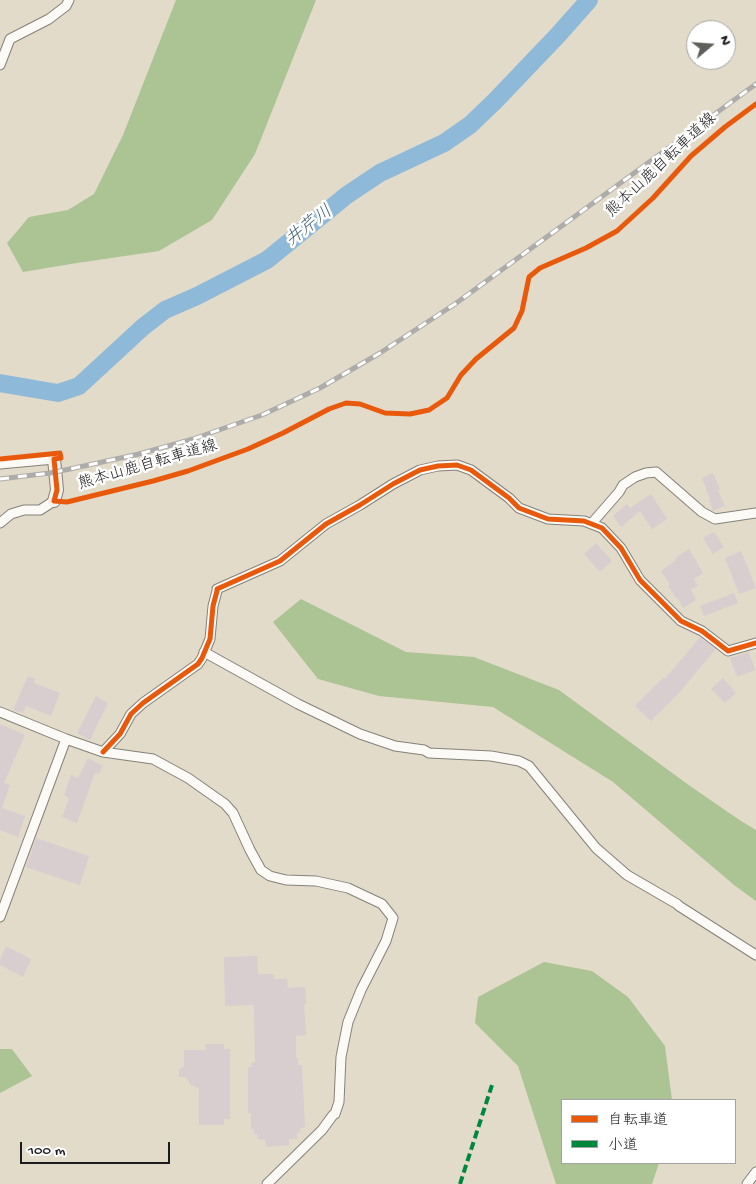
<!DOCTYPE html>
<html>
<head>
<meta charset="utf-8">
<style>
  body { margin:0 }
  #map { position:relative; width:756px; height:1184px; overflow:hidden; background:#e2dbca; font-family:"Gochi Hand","Klee One",sans-serif }
  canvas { display:block }
  .legend { position:absolute; left:561px; top:1099px; width:175px; height:65px; box-sizing:border-box; background:#fff; border:1px solid #a4a4a4; margin:0; padding:6px 9px; list-style:none; font-size:15px; color:#1c1c1c }
  .legend li { display:flex; align-items:center; gap:10px; height:25px }
  .legend b { width:25px; border:1px solid #a4a4a4 }
  .north { position:absolute; left:686px; top:20px; width:50px; height:50px; box-sizing:border-box; background:#fff; border:1px solid #a4a4a4; border-radius:50%; rotate:72deg; font-size:14px; font-weight:700; line-height:20px; text-align:center; color:#1c1c1c }
  .north::after { content:''; display:block; margin:auto; width:18px; height:22px; background:#615f59; clip-path:polygon(50% 0,100% 100%,50% 72%,0 100%) }
  .scale { position:absolute; left:20px; top:1142px; width:150px; height:22px; box-sizing:border-box; border:2px solid #1c1c1c; border-top:0; padding-left:6px; font-size:15px; line-height:18px; white-space:nowrap; color:#1c1c1c; -webkit-text-stroke:4px #fff; paint-order:stroke }
</style>
</head>
<body>
<div id="map">
<canvas width="756" height="1184"></canvas>
<ul class="legend">
<li><b style="height:6px;background:#e8590c"></b>自転車道</li>
<li><b style="height:6px;background:#00873e"></b>小道</li>
</ul>
<div class="north">N</div>
<div class="scale">100 m</div>
</div>
<script>
const ctx = document.querySelector('canvas').getContext('2d');
ctx.lineJoin = 'round';
function paint(path, color) { ctx.fillStyle = color; ctx.fill(path, 'evenodd'); }
const shape = rows => new Path2D(rows.map(r => 'M' + r).join(''));
function stroke(path, color, width, dash) { ctx.strokeStyle = color; ctx.lineWidth = width; ctx.lineCap = dash ? 'butt' : 'round'; ctx.setLineDash(dash || []); ctx.stroke(path); }
function label(font, color, halo, rows, align = 'center') {
  ctx.font = font + ' "Gochi Hand","Klee One",sans-serif'; ctx.lineWidth = 5; ctx.setLineDash([]); ctx.textBaseline = 'middle'; ctx.strokeStyle = halo; ctx.fillStyle = color; for (const [text, x, y, turn = 0] of rows) {
    ctx.save(); ctx.translate(x, y); ctx.rotate((+turn || 0) * Math.PI / 180); ctx.textAlign = isNaN(turn) ? turn : align; if (halo) ctx.strokeText(text, 0, 0); ctx.fillText(text, 0, 0); ctx.restore();
  }
}
const forest = shape([
  [176,0,316,0,255,154,212,220,159,251,77,263,23,272,7,243,29,217,68,210,94,194,123,135],
  [301,599,406,652,474,657,559,690,690,786,741,821,756,830,756,901,734,885,613,782,493,707,379,696,318,679,273,622],
  [544,962,592,971,628,997,665,1046,672,1100,562,1100,562,1163,659,1163,652,1184,556,1184,518,1066,475,1023,478,997],
  [0,1049,12,1049,32,1076,0,1093]
]);
const river = shape([
  [0,383,58,393,79,386,143,327,165,310,197,296,267,260,347,195,380,173,444,143,470,125,495,101,558,35,589,0]
]);
const building = shape([
  [713,473,720,489,718,490,725,506,713,511,709,499,710,499,702,478],
  [651,494,667,519,652,529,640,511,621,527,613,516,627,504,630,508],
  [714,532,724,547,713,554,703,538],
  [596,543,612,561,600,572,584,554],
  [689,549,703,573,694,579,698,586,691,589,696,600,683,608,678,598,677,599,668,586,670,584,661,571,676,560,675,558],
  [741,551,756,588,739,594,725,558],
  [734,593,738,603,704,616,700,606],
  [700,637,716,649,677,695,651,721,635,706,663,678,665,679],
  [749,652,755,670,737,677,730,658],
  [28,676,35,679,34,683,60,693,51,716,26,706,23,713,13,710],
  [723,678,736,693,725,703,711,689],
  [96,696,108,703,90,740,77,733],
  [0,724,25,735,4,783,10,785,2,808,25,816,18,837,0,830],
  [88,758,103,766,99,774,95,773,77,823,62,817,69,799,64,795,71,775,78,778],
  [36,838,89,856,80,885,26,867],
  [6,946,31,959,23,977,0,965,0,960],
  [257,956,258,974,273,974,274,979,287,979,288,988,305,987,306,1004,304,1004,306,1035,296,1036,296,1058,298,1058,298,1065,302,1065,305,1127,300,1128,300,1132,297,1133,297,1139,289,1139,289,1145,266,1147,265,1140,258,1139,257,1134,254,1134,254,1129,251,1129,251,1113,248,1113,248,1067,252,1067,251,1063,255,1062,254,1005,225,1006,224,957],
  [205,1044,224,1044,224,1049,230,1049,230,1119,224,1119,224,1125,199,1125,199,1089,191,1085,186,1077,179,1077,179,1069,184,1067,184,1050,206,1050]
]);
const minor = shape([
  [0,65,10,39,49,19,66,6,69,0],
  [0,464,54,459],
  [0,523,11,514,24,510,40,510,54,501],
  [592,523,619,492,623,485,635,477,646,473,656,472,702,512,715,519,756,513],
  [204,652,298,704,360,734,395,746,424,750,429,753,491,756,519,761,529,766,596,848,627,875,677,904,679,906,756,955],
  [0,712,66,739,103,752,153,759,188,778,225,804,233,813,250,850,261,870,270,876,286,880,316,881,348,888,382,904,393,918,386,941,361,990,348,1022,341,1057,339,1102,335,1114,333,1115,322,1130,267,1184],
  [103,752,120,734,131,714,143,703,198,664,202,658,210,639,213,606,217,591,217,589,280,561,326,524,360,505,393,484,420,470,438,466,457,465,471,470,509,498,519,508,548,519,584,521,602,528,621,548,640,580,681,621,702,631,728,651,756,643],
  [0,917,66,739],
  [747,1184,756,1172]
]);
const secondary = shape([
  [54,459,57,490,54,501]
]);
const rail = shape([
  [0,479,50,473,70,469,139,454,193,439,262,415,320,388,380,353,455,304,756,84]
]);
const quiet = shape([
  [460,1184,492,1085]
]);
const cycleway = shape([
  [0,459,60,453,61,458,54,459,57,490,54,501,67,502,153,481,188,471,248,449,283,433,329,409,346,403,360,404,385,413,410,414,429,410,447,398,461,375,476,359,514,328,522,311,529,277,540,268,586,248,617,231,653,198,691,156,725,127,756,104],
  [103,752,120,734,131,714,143,703,198,664,202,658,210,639,213,606,217,591,217,589,280,561,326,524,360,505,393,484,420,470,438,466,457,465,471,470,509,498,519,508,548,519,584,521,602,528,621,548,640,580,681,621,702,631,728,651,756,643]
]);
const streetNames = [
  ["熊本山鹿自転車道線",662,166,-43],
  ["熊本山鹿自転車道線",148,466,-16]
];
const waterNames = [
  ["井芹川",310,227,-38]
];
paint(forest, '#acc394');
stroke(river, '#8fb9d8', 18);
paint(building, '#d8ced0');
stroke(minor, '#858179', 11);
stroke(secondary, '#858179', 14);
stroke(minor, '#fbfaf7', 9);
stroke(secondary, '#f4f1ec', 12);
stroke(rail, '#adacaa', 5);
stroke(rail, '#fff', 3, [9]);
stroke(quiet, '#00873e', 4, [8, 4]);
stroke(cycleway, '#e8590c', 5);
label('16px', '#1c1c1c', '#fff', streetNames);
label('italic 18px', '#405c73', '#fff', waterNames);
</script>
</body>
</html>
